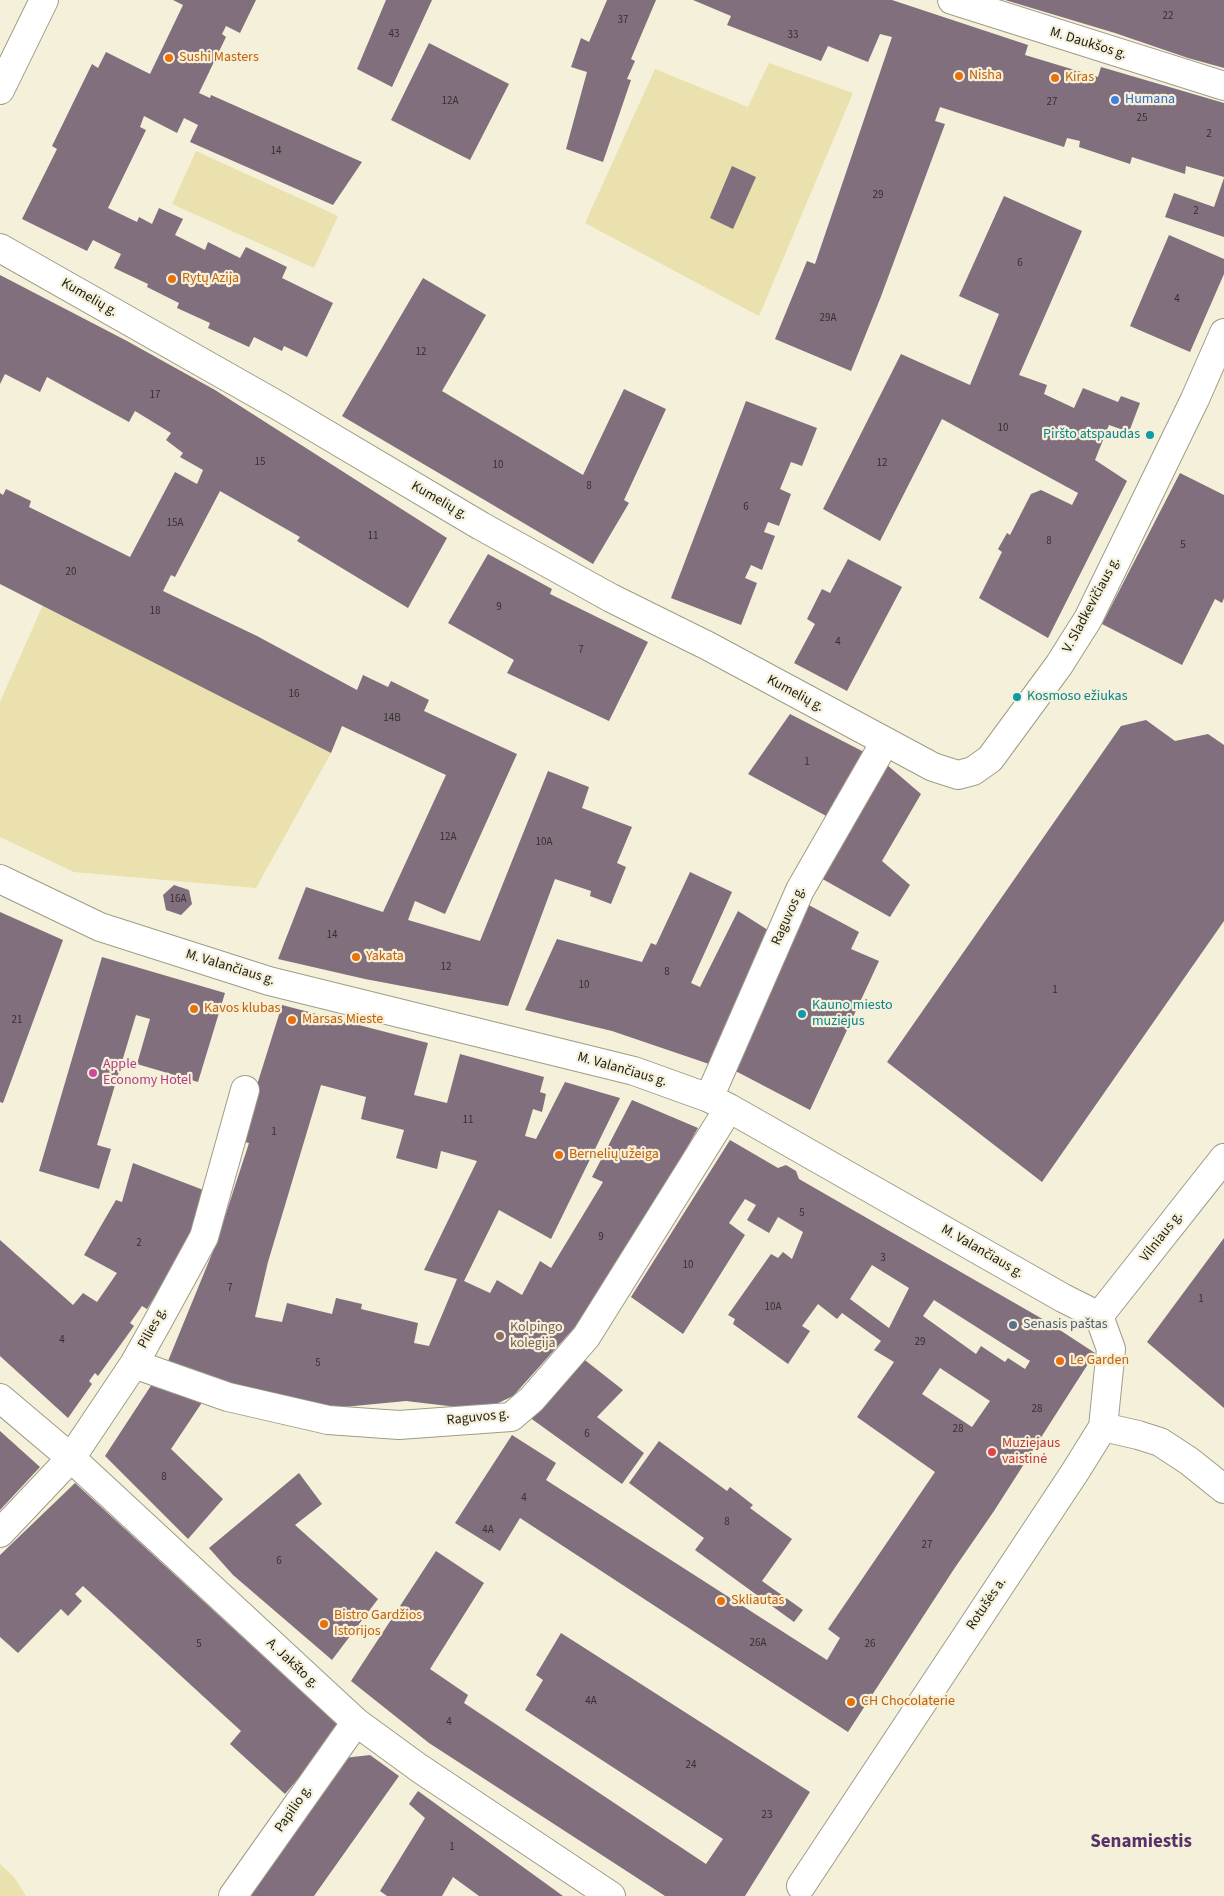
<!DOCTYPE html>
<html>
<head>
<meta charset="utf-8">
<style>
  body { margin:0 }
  canvas { display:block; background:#f4f0d9 }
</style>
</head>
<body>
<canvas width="1224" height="1896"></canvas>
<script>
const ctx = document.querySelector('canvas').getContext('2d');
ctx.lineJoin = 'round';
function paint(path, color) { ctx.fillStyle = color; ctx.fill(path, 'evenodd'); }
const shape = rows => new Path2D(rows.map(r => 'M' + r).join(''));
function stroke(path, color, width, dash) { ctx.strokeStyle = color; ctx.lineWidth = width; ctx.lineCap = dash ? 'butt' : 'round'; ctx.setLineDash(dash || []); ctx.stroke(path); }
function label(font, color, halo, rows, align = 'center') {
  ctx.font = font + ' "Source Sans 3",sans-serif'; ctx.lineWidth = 4.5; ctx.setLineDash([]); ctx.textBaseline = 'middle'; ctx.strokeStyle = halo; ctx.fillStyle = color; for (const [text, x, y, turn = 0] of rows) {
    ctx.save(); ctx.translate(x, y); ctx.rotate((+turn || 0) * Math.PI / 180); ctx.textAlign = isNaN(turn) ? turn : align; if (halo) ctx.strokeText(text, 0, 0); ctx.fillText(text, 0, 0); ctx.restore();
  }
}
const green = shape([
  [769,63,853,93,759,316,585,223,655,69,748,107],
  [196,151,338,216,314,268,172,204],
  [43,605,331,753,256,888,74,872,0,837,0,702],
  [0,1864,14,1877,26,1896,0,1896]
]);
const building = shape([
  [173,0,256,0,240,33,226,26,222,34,226,37,199,93,210,98,211,95,362,162,333,205,190,142,198,125,184,118,177,133,144,116,140,127,146,130,108,208,137,222,139,217,152,224,159,208,183,219,175,235,205,250,208,242,240,258,246,247,287,267,282,278,333,303,307,357,284,346,282,351,254,337,249,347,208,328,210,323,177,308,179,303,147,287,148,284,114,268,121,254,93,240,87,251,22,219,57,149,52,146,92,64,98,68,106,52,150,74,183,5],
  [386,0,432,0,392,87,357,69],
  [607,0,656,0,631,59,635,61,627,79,631,80,603,162,566,149,587,72,571,67,581,38,589,42],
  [693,0,892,0,1028,45,1025,55,1098,77,1101,67,1224,103,1224,177,1186,166,1185,174,1132,157,1130,164,1079,147,1080,141,1067,138,1064,147,940,107,935,121,945,124,880,299,851,371,775,339,807,261,815,264,892,37,880,34,868,62,828,46,821,61,727,25,731,16],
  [1005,0,1224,0,1224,68,1188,58,1115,33],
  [429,43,509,84,470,160,391,120],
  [732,166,756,177,733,229,710,218],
  [1224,178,1224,237,1165,217,1174,193,1214,207],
  [1004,196,1082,231,1019,375,1047,385,1044,394,1074,408,1083,388,1118,402,1121,396,1140,403,1129,432,1109,425,1095,460,1127,481,1048,638,979,598,1002,552,998,549,1007,533,1010,535,1031,494,1041,490,1072,505,1078,493,942,419,880,541,823,509,901,354,970,385,999,314,959,296],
  [1169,235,1224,259,1224,274,1190,352,1130,326],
  [0,275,127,341,215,390,447,538,408,608,297,541,300,537,220,491,175,577,171,575,163,591,257,636,357,690,363,675,388,687,391,681,429,700,424,711,517,754,445,914,415,901,408,920,480,941,548,771,589,787,582,808,632,827,617,863,626,867,611,904,590,896,591,891,555,879,508,1006,365,979,278,959,306,887,383,912,446,775,342,726,331,753,0,584,0,493,3,495,6,489,31,501,29,507,130,557,175,472,197,484,203,470,180,457,183,453,166,440,171,433,135,411,129,422,47,377,40,392,5,374,0,384],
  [423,278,486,315,442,391,583,475,624,389,666,409,624,500,629,503,593,564,342,416],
  [746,401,817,428,802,466,791,462,780,489,791,494,779,526,768,522,764,532,775,536,762,570,751,565,745,578,757,583,741,625,671,598],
  [1180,473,1224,495,1224,598,1222,603,1215,599,1182,665,1102,624],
  [488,554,552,589,550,594,648,642,609,721,507,673,514,660,448,623],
  [848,559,902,587,847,691,794,663,815,624,807,619,822,589,830,593],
  [790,714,864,752,830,818,748,774],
  [1146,720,1175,741,1208,734,1224,745,1224,921,1042,1182,887,1062,1121,726],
  [886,764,921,794,882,861,910,885,890,917,819,877],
  [690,872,732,892,691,983,700,987,738,911,771,932,712,1065,612,1031,525,1010,557,939,642,962,651,943,656,945],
  [174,885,189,890,192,904,181,915,166,910,163,895],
  [805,903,859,932,851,949,879,961,810,1110,726,1066],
  [0,912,63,940,3,1103,0,1102],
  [102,957,225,993,198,1082,137,1064,150,1019,136,1015,97,1145,111,1149,99,1189,39,1171],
  [282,1005,428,1043,414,1095,447,1103,460,1054,544,1077,540,1092,546,1094,542,1112,533,1109,525,1136,536,1139,565,1082,620,1098,551,1239,499,1210,464,1281,490,1293,497,1280,522,1295,540,1261,551,1268,603,1182,592,1177,632,1100,698,1128,652,1209,597,1297,575,1327,513,1396,494,1405,457,1407,406,1401,333,1408,211,1380,168,1361,216,1244,249,1143,240,1141,241,1136],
  [321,1085,366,1097,361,1119,404,1130,396,1158,437,1169,441,1151,477,1161,424,1270,457,1279,429,1346,414,1343,418,1323,361,1309,362,1304,336,1298,332,1314,287,1303,282,1322,255,1317,268,1262],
  [730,1140,778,1168,786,1165,796,1171,799,1179,1046,1321,1095,1353,994,1511,954,1569,848,1732,520,1518,500,1551,455,1523,512,1435,556,1463,546,1480,827,1660,840,1638,828,1629,935,1472,857,1417,894,1362,874,1350,881,1341,842,1313,837,1319,818,1304,802,1326,810,1331,788,1364,733,1324,735,1319,728,1315,771,1254,778,1258,783,1252,792,1259,803,1232,778,1217,769,1233,747,1220,756,1205,745,1199,729,1223,745,1235,683,1334,631,1297],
  [872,1265,909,1288,889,1328,850,1299],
  [934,1300,1030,1361,1025,1369,1008,1358,1005,1362,981,1346,976,1354,923,1316],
  [940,1368,990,1401,972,1427,922,1394],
  [133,1163,206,1191,194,1233,147,1309,142,1306,130,1323,134,1326,98,1376,95,1373,89,1381,92,1384,68,1418,0,1356,0,1240,73,1305,83,1293,97,1302,117,1273,84,1255,116,1200,122,1202],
  [1224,1238,1224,1408,1147,1342],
  [581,1357,623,1390,597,1417,644,1453,622,1484,529,1417],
  [154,1381,205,1398,171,1449,223,1499,188,1539,105,1456],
  [0,1431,40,1467,0,1510],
  [659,1441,727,1491,730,1487,753,1505,750,1508,792,1539,762,1581,803,1610,794,1622,695,1550,704,1538,629,1483],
  [299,1473,322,1504,295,1525,378,1599,332,1660,233,1575,209,1548],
  [75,1483,341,1728,285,1794,230,1744,241,1731,83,1586,75,1594,82,1601,68,1616,61,1609,18,1653,0,1637,0,1555],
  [436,1551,484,1583,430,1669,468,1695,464,1703,706,1864,723,1839,525,1710,543,1680,536,1675,561,1633,810,1792,745,1896,665,1896,429,1743,351,1681],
  [370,1755,399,1776,314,1896,251,1896,269,1866,344,1758],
  [418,1791,563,1896,479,1896,453,1877,442,1896,387,1896,380,1891,425,1818,409,1804]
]);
const pedestrian = shape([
  [1099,1316,1224,1158],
  [1103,1427,1138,1435,1160,1442,1189,1461,1224,1489]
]);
const minor = shape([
  [952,0,1224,86],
  [0,90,44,0],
  [0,248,277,405,481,526,611,598,708,646,933,767,958,775,973,771,990,759,1059,665,1088,619,1195,399,1224,333],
  [0,879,100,927,269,981,634,1071,709,1098,729,1108,1063,1298,1099,1316,1111,1349,1103,1427,1075,1472,801,1886],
  [709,1098,800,890,885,742],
  [134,1364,228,1397,328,1420,399,1425,511,1417,532,1399,586,1337,729,1108],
  [0,1398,71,1458,356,1722,419,1768,611,1896],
  [0,1533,71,1458,134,1364,157,1323,204,1237,245,1090],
  [233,1896,356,1722]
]);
const markers = [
  [169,58,5,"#e8710a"],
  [959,76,5,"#e8710a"],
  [1055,78,5,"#e8710a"],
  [1115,100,5,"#3f7fe0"],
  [172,279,5,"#e8710a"],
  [1150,435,5,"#0f9aa8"],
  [1017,697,5,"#0f9aa8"],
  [356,957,5,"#e8710a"],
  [194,1009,5,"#e8710a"],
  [802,1014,5,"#0f9aa8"],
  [292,1020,5,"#e8710a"],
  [93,1073,5,"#d1479c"],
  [559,1155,5,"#e8710a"],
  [1013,1325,5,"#5c6f8a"],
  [500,1336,5,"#8d6e63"],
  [1060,1361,5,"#e8710a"],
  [992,1452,5,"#e0444e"],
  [721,1601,5,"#e8710a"],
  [324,1624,5,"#e8710a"],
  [851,1702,5,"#e8710a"]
];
const numberNames = [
  ["22",1168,17],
  ["37",623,21],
  ["43",394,35],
  ["33",793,36],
  ["12A",450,102],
  ["27",1052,103],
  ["25",1142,119],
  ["2",1209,135],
  ["14",276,152],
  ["29",878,196],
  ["2",1196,212],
  ["6",1020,264],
  ["4",1177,300],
  ["29A",828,319],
  ["12",421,353],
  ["17",155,396],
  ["10",1003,429],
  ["15",260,463],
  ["12",882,464],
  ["10",498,466],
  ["8",589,487],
  ["6",746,508],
  ["15A",175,524],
  ["11",373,537],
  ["8",1049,542],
  ["5",1183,546],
  ["20",71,573],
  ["9",499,608],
  ["18",155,612],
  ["4",838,643],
  ["7",581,651],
  ["16",294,695],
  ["14B",392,719],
  ["1",807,763],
  ["12A",448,838],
  ["10A",544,843],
  ["16A",178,900],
  ["14",332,936],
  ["12",446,968],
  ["8",667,973],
  ["10",584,986],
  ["1",1055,991],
  ["21",17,1021],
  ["11",468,1121],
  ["1",274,1133],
  ["5",802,1214],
  ["9",601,1238],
  ["2",139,1244],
  ["3",883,1259],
  ["10",688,1266],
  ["7",230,1289],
  ["1",1201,1300],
  ["10A",773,1308],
  ["4",62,1341],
  ["29",920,1343],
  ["5",318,1364],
  ["28",1037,1410],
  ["28",958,1430],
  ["6",587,1435],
  ["8",164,1478],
  ["4",524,1499],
  ["8",727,1523],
  ["4A",488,1531],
  ["27",927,1546],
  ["6",279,1562],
  ["26A",758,1644],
  ["5",199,1645],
  ["26",870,1645],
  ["4A",591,1702],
  ["4",449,1723],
  ["24",691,1766],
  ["23",767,1816],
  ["1",452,1848]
];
const streetNames = [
  ["M. Daukšos g.",1088,44,17],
  ["Kumelių g.",89,298,30],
  ["Kumelių g.",439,501,30],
  ["V. Sladkevičiaus g.",1092,605,-62],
  ["Kumelių g.",795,694,28],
  ["Raguvos g.",789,916,-66],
  ["M. Valančiaus g.",230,968,17],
  ["M. Valančiaus g.",622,1070,16],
  ["Vilniaus g.",1162,1237,-52],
  ["M. Valančiaus g.",982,1252,30],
  ["Pilies g.",153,1328,-61],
  ["Raguvos g.",478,1418,-6],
  ["Rotušės a.",987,1604,-56],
  ["A. Jakšto g.",292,1664,43],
  ["Papilio g.",294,1809,-55]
];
const foodNames = [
  ["Sushi Masters",179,58],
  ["Nisha",969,76],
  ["Kiras",1065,78],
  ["Rytų Azija",182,279],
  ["Yakata",366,957],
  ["Kavos klubas",204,1009],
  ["Marsas Mieste",302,1020],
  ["Bernelių užeiga",569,1155],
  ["Le Garden",1070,1361],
  ["Skliautas",731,1601],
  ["Bistro Gardžios",334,1616],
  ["Istorijos",334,1632],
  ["CH Chocolaterie",861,1702]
];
const shopNames = [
  ["Humana",1125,100]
];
const cultureNames = [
  ["Piršto atspaudas",1140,435,"right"],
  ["Kosmoso ežiukas",1027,697],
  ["Kauno miesto",812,1006],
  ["muziejus",812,1022]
];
const hotelNames = [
  ["Apple",103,1065],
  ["Economy Hotel",103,1081]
];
const serviceNames = [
  ["Senasis paštas",1023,1325]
];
const educationNames = [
  ["Kolpingo",510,1328],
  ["kolegija",510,1344]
];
const healthNames = [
  ["Muziejaus",1002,1444],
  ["vaistinė",1002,1460]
];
const districtNames = [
  ["Senamiestis",1141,1843]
];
paint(green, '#eae1ae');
paint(building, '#816f7d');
stroke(pedestrian, '#9f9c86', 30);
stroke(minor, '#9f9c86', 30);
stroke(pedestrian, '#fff', 28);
stroke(minor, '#fff', 28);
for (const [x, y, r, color] of markers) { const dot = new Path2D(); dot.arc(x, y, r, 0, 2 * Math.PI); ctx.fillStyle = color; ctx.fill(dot); stroke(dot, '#f4f0d9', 2); }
label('11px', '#36312e', null, numberNames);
label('14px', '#1d1c14', '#f4f0d9', streetNames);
label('14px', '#c56008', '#f4f0d9', foodNames, 'left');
label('14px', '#366cbe', '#f4f0d9', shopNames, 'left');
label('14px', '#0d838f', '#f4f0d9', cultureNames, 'left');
label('14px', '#b23c85', '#f4f0d9', hotelNames, 'left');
label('14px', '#4e5e75', '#f4f0d9', serviceNames, 'left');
label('14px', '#785e54', '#f4f0d9', educationNames, 'left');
label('14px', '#be3a42', '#f4f0d9', healthNames, 'left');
label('bold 19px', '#583168', '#f4f0d9', districtNames);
</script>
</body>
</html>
